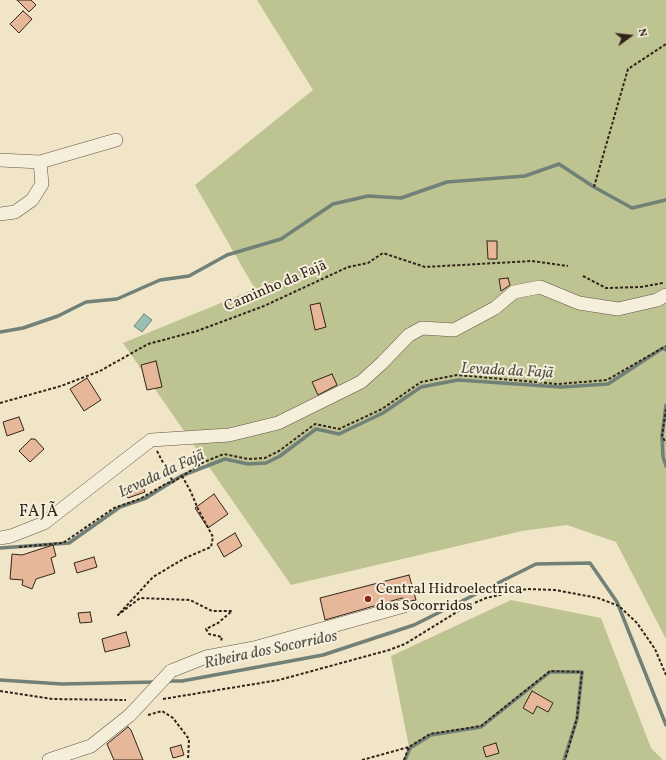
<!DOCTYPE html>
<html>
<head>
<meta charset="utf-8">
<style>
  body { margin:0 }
  #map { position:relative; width:666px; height:760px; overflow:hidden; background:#f0e5c7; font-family:Vollkorn,serif }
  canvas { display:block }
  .north { position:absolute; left:610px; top:16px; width:40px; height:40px; -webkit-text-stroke:3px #f5eedb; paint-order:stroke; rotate:75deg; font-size:11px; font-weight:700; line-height:16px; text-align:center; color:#33241a }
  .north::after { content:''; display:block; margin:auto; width:14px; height:18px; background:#33241a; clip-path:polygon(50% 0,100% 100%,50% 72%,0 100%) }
</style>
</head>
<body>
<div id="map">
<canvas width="666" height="760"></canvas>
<div class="north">N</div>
</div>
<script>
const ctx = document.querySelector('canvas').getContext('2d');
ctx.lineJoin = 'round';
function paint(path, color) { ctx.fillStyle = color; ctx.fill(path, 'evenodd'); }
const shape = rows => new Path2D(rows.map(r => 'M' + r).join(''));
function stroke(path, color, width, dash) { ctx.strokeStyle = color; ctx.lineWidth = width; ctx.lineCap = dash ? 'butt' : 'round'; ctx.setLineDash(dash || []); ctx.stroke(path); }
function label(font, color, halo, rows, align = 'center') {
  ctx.font = font + ' Vollkorn,serif'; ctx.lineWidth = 4; ctx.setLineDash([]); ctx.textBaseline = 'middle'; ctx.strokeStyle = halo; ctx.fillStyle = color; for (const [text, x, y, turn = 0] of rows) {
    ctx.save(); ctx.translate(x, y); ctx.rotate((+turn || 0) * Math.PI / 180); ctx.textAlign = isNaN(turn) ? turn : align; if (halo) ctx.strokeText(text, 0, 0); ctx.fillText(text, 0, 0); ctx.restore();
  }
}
const green = shape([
  [257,0,666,0,666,639,616,542,567,525,522,531,291,585,123,343,255,289,195,185,313,90],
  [511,600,601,618,651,748,663,760,404,760,409,747,391,656]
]);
const water = shape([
  [144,314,152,320,142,332,134,326,144,314]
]);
const stream = shape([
  [0,332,23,328,58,316,86,302,117,299,160,280,189,276,227,255,281,239,333,204,368,196,401,198,447,182,525,176,559,164,594,187,632,208,666,200],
  [666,405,662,436,663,457,666,466],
  [0,548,69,543,120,507,146,498,181,476,225,459,248,464,266,463,280,456,316,429,339,434,383,413,421,387,458,380,561,387,608,384,663,348,666,350],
  [0,680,62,684,156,682],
  [166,681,182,681,323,655,414,625,536,564,590,563,617,602,666,725],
  [405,760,410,748,431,735,481,727,550,672,582,672,577,719,564,760]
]);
const building = shape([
  [17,0,31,0,36,5,29,12,17,0],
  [23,11,32,19,19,33,10,24,23,11],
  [487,241,497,241,497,259,488,259,487,241],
  [508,278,510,285,501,291,499,279,508,278],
  [320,303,326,327,315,330,310,305,320,303],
  [156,361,162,387,147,390,141,365,156,361],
  [332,374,337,385,318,395,312,382,332,374],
  [87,378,101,400,84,411,70,389,87,378],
  [19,417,24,430,7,436,3,422,19,417],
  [31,439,35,439,44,449,30,462,19,451,31,439],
  [141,482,145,492,128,498,124,489,141,482],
  [214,494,228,514,208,528,195,508,214,494],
  [235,533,242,546,224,557,217,544,235,533],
  [53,545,56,556,51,558,55,573,36,579,32,589,22,585,23,580,10,579,12,554,22,555,53,545],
  [94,557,97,567,77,573,74,563,94,557],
  [409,575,416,600,410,601,402,598,325,620,320,598,409,575],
  [90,612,92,622,80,623,78,613,90,612],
  [126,632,130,646,105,652,102,639,126,632],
  [532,691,553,703,548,712,537,706,533,714,523,708,532,691],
  [128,727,131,730,143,760,114,760,107,744,128,727],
  [496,743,499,753,486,757,483,747,496,743],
  [181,745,184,755,173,758,170,748,181,745]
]);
const path = shape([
  [594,187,628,69,666,44],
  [583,276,606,288,641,287,663,283],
  [0,403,61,386,100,371,148,344,197,331,264,306,348,267,368,263,383,253,425,267,532,261,568,266],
  [666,409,662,436,666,443],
  [157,451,173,482],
  [182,476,191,492,198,509,213,537,211,547,185,558,153,577,118,615,140,598,190,600,212,611,232,611,218,623,206,629,209,634,222,637,221,641],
  [19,547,63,543,114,508,140,499,167,483,173,482,204,462,224,454,248,459,265,458,279,451,315,424,339,429,382,409,421,382,457,375,558,384,607,380,666,346],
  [0,691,53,699,126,700],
  [163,699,279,680,389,650,405,644,465,607,486,598,527,589,555,590,598,598,619,606,637,623,655,649,666,675],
  [148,715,162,711,173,718,189,739,188,760],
  [362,760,409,747],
  [404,760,409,747,430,734,481,726,550,671,582,672,577,718,565,760]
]);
const minor = shape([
  [0,160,40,162,116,140],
  [0,214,15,212,32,200,42,184,40,162],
  [0,538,11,536,44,523,151,440,229,435,278,423,361,382,382,363,409,335,422,328,454,330,495,308,514,292,540,287,579,303,618,309,657,300,666,295],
  [171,671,206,657,254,648,404,606],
  [49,760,91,746,130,715]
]);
const minorBridge = shape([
  [130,715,171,671]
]);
const markers = [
  [368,599,4,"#8f2418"]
];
const streetNames = [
  ["Caminho da Fajã",276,287,-23]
];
const poiNames = [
  ["Central Hidroelectrica",376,590],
  ["dos Socorridos",376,607]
];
const waterNames = [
  ["Levada da Fajã",507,372,3],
  ["Levada da Fajã",162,475,-25],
  ["Ribeira dos Socorridos",271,651,-12]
];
const neighbourhoodNames = [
  ["FAJÃ",39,513]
];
paint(green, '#bec392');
paint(water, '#9abfb5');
stroke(water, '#718177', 1);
stroke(stream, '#718177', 3.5);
paint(building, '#e7b79a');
stroke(building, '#33241a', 1);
stroke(minor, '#625445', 14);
stroke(path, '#33241a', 2, [3, 2]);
stroke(minor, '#f5eedb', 13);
stroke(minorBridge, '#625445', 14, []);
stroke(minorBridge, '#f5eedb', 13);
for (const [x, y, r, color] of markers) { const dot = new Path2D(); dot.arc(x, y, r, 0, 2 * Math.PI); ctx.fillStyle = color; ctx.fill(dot); stroke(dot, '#f5eedb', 1.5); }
label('15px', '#33241a', '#f5eedb', streetNames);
label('15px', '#33241a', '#f5eedb', poiNames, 'left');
label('italic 16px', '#525248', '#f5eedb', waterNames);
ctx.letterSpacing = '1px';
label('16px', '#33241a', '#f5eedb', neighbourhoodNames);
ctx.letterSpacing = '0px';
</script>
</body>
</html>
